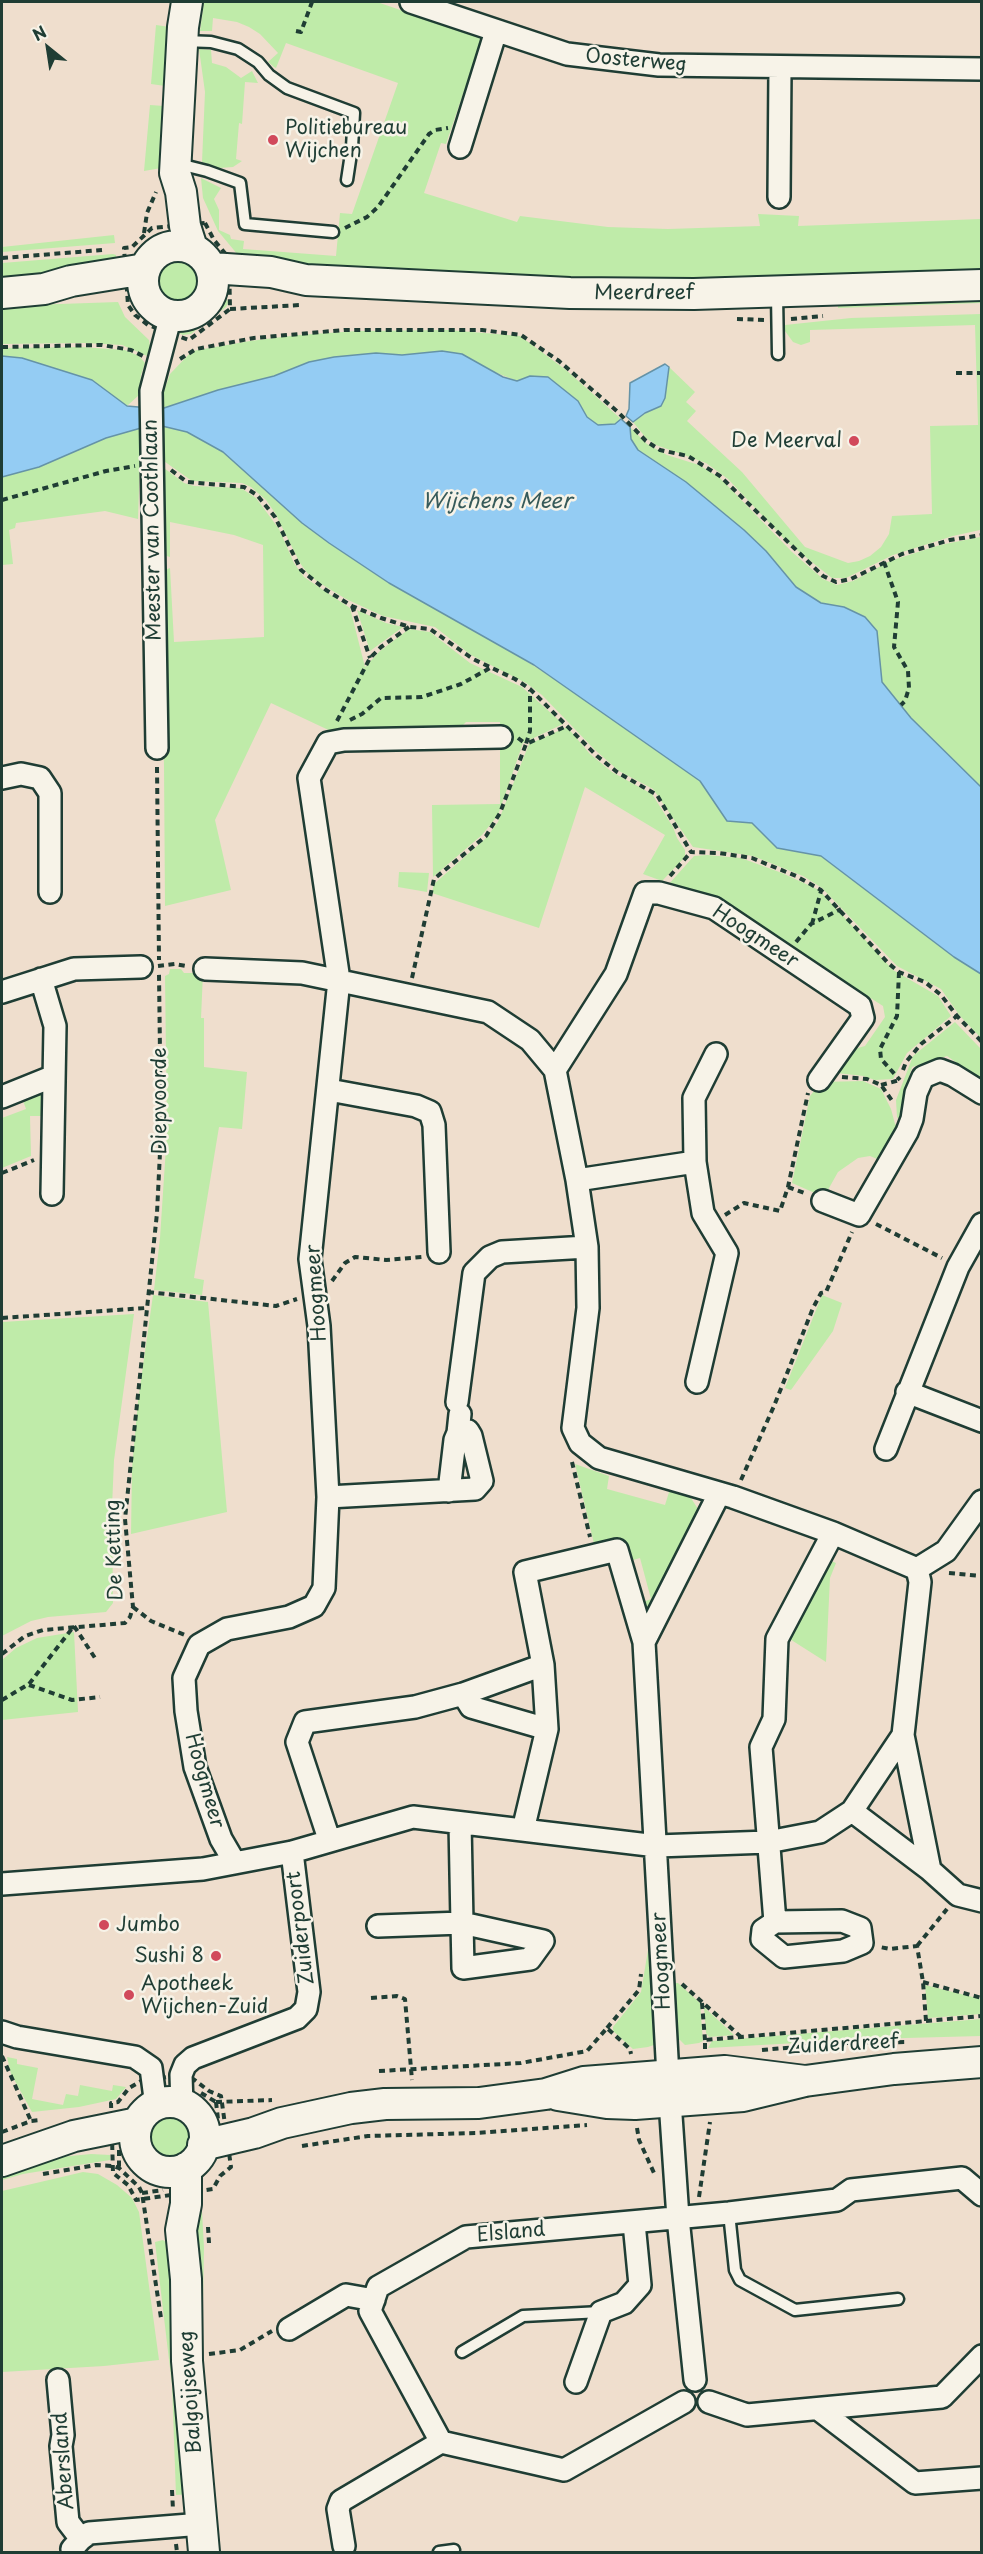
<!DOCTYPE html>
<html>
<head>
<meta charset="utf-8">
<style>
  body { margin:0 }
  #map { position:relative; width:983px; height:2554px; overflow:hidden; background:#efdecd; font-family:"Playpen Sans",sans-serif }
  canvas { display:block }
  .frame { position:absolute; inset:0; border:3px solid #1f3d34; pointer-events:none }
  .north { position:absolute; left:18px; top:18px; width:60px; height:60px; -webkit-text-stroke:4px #f7f3e8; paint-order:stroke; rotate:330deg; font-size:16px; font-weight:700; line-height:24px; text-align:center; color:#1f3d34 }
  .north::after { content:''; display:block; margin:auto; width:21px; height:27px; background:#1f3d34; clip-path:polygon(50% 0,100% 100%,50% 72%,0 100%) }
</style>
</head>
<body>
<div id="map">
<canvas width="983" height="2554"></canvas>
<div class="frame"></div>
<div class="north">N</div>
</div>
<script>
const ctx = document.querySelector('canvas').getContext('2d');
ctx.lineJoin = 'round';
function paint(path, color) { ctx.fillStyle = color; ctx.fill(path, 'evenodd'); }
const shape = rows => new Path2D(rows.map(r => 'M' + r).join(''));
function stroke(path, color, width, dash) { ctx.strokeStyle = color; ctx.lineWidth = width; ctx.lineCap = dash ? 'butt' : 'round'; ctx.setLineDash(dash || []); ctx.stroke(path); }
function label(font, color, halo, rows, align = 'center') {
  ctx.font = font + ' "Playpen Sans",sans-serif'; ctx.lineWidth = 5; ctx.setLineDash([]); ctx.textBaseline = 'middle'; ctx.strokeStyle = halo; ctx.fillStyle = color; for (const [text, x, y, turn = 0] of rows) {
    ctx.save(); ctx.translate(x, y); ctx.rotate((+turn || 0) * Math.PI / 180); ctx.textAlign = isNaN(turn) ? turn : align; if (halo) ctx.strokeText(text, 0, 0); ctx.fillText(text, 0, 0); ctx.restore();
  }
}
const green = shape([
  [204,2,377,2,482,38,446,144,441,143,424,193,517,222,520,216,608,227,668,229,760,226,758,214,799,216,798,226,981,219,981,277,620,285,345,273,238,255,218,231,203,198,201,178,221,188,214,199,219,210,219,230,230,235,231,239,244,241,243,249,336,256,340,213,352,214,398,83,286,43,276,68,274,67,268,62,278,53,260,34,249,27,237,22,213,18,212,31,200,31],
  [156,25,170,27,165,86,151,84],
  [199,49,211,50,212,63,226,67,241,78,252,71,258,83,245,82,242,124,239,123,236,159,242,161,233,167,219,168,202,162,205,92],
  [150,105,164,106,161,168,144,171],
  [114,235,115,243,2,252,2,247],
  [113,254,116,255,116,267,2,282,2,263],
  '156 280a22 22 0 1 1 44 0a22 22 0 1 1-44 0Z',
  [981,294,981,303,838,308,838,305],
  [226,296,228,303,226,307,191,334,183,335,174,331,185,323,199,317],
  [118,302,125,317,149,340,150,346,147,356,122,345,84,343,2,344,2,306],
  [981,314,981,787,911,718,882,682,877,631,844,607,821,603,796,587,766,551,744,530,707,499,638,450,631,439,630,427,647,444,667,455,699,465,720,478,792,552,823,579,837,585,853,581,890,561,940,545,980,537,980,530,953,536,893,555,846,578,832,578,788,543,728,479,706,463,656,445,646,438,633,422,646,413,661,406,665,398,669,367,695,392,686,402,696,411,687,421,742,472,805,547,848,563,859,561,870,556,881,547,889,534,892,516,932,514,930,426,978,425,975,325,810,330,810,342,801,345,793,342,785,331,785,325,851,318],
  [448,330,520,336,566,370,621,419,615,424,598,425,587,417,578,401,530,376,517,381,442,351,402,355,376,353,334,357,309,362,274,376,218,390,161,409,163,394,170,374,192,351,250,341,298,335,357,331],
  [81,347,125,350,139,356,145,363,141,375,139,395,127,406,111,395,22,358,2,356,2,348],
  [162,426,187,432,223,452,302,523,329,543,389,583,496,642,572,690,700,781,727,821,752,823,777,848,821,856,954,957,981,974,981,1038,960,1016,941,989,897,966,822,888,803,876,753,856,693,847,653,789,619,771,595,750,542,695,526,683,471,655,435,627,383,616,346,599,318,582,308,574,300,563,275,513,266,500,251,487,242,483,192,481,161,459],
  [141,428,138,519,105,511,16,523,15,528,9,530,13,564,2,565,2,477,39,467,106,438],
  [164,468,184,483,194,486,241,488,256,498,279,529,294,563,304,577,350,608,365,667,380,651,409,629,430,632,470,663,522,687,563,724,523,743,498,815,482,835,433,877,432,805,500,804,500,722,466,722,456,732,337,734,271,703,215,820,231,890,165,906,164,766,160,572,170,568,174,642,264,637,263,545,234,535,170,522,170,557,160,554,158,470],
  [357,610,386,623,403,627,370,651],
  [567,727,590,754,612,772,652,794,673,827,677,838,685,850,685,857,662,881,643,874,665,835,585,787,539,928,432,893,434,884,486,838,498,822,529,744],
  [707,855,741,858,782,873,819,890,893,970,938,996,951,1016,907,1053,893,1079,875,1080,863,1076,837,1073,851,1050,865,1046,885,1017,883,1006,769,933,668,885,694,856],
  [399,872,429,873,427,892,398,887],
  [170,969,181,969,184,973,203,973,201,1018,204,1018,204,1067,247,1072,242,1129,219,1127,194,1278,204,1280,202,1295,154,1290,160,1238,167,1132,165,976,169,974],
  [955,1022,981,1049,981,1085,975,1082,973,1074,947,1056,912,1067,903,1097,908,1107,902,1124,897,1117,896,1100,913,1056],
  [863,1081,881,1089,891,1109,895,1124,902,1131,882,1161,870,1156,858,1158,838,1172,824,1197,792,1183,810,1096,821,1082],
  [39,1090,43,1098,45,1116,30,1116,31,1156,2,1168,2,1118,26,1109,21,1095],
  [153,1295,208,1302,227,1512,131,1534,132,1468,138,1401],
  [822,1295,842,1303,833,1331,791,1390,785,1388],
  [134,1314,114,1460,112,1507,113,1603,106,1612,48,1617,31,1621,2,1636,2,1322],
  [575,1464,609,1476,607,1489,665,1505,670,1489,689,1495,698,1509,698,1516,642,1622,638,1604,651,1599,640,1558,626,1562,595,1548],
  [829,1560,836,1563,830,1578,826,1662,785,1636],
  [74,1632,78,1712,2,1720,2,1660,16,1648,37,1638],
  [649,1944,653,1944,660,2043,648,2047,633,2049,613,2031,613,2027,641,1992],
  [671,1983,678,1983,700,2003,703,2041,699,2043,685,2045,680,2040,675,2041],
  [925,1985,981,1999,981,2014,928,2018],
  [704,2007,734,2035,709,2037,706,2033],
  [981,2019,981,2036,868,2039,708,2048,712,2041],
  [7,2057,17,2059,17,2064,38,2068,32,2099,63,2105,66,2094,78,2096,80,2085,112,2091,113,2085,126,2087,116,2099,79,2107,32,2112,11,2074],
  '146 2137a22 22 0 1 1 44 0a22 22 0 1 1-44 0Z',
  [91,2154,110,2155,110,2160,23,2174,2,2180,2,2170,50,2158],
  [83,2172,98,2174,117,2185,132,2198,139,2212,159,2360,104,2366,2,2372,2,2191],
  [201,2193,204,2248,202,2354,214,2492,207,2493,192,2194],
  [163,2240,171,2246,191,2494,176,2495,172,2385,155,2242]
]);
const water = shape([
  [442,351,462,354,503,377,517,381,530,376,548,377,578,401,587,417,598,425,615,424,621,419,630,427,631,439,638,450,686,482,744,530,766,551,796,587,821,603,844,607,865,617,877,631,882,682,911,718,981,787,981,974,954,957,821,856,777,848,752,823,727,821,700,781,534,665,389,583,329,543,302,523,223,452,187,432,162,426,141,428,106,438,39,467,2,477,2,356,22,358,92,380,127,406,161,409,218,390,274,376,309,362,334,357,376,353,402,355,442,351],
  [665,364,669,367,665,398,661,406,645,413,633,422,626,416,629,409,630,383,665,364]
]);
const path = shape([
  [296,31,301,32,312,2],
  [205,223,214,240,229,258,230,309,189,340,148,325,135,315,128,305,124,248,132,247,152,228,205,223],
  [345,228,367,217,378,207,429,134,435,130,448,128],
  [144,233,147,213,156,192],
  [2,258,102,250],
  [230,309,301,305],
  [737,319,766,320],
  [791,319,823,316],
  [2,347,102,345,131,350,143,356],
  [180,359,196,349,254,338,344,330,482,330,521,335,559,361,619,413,646,441,660,450,688,456,720,476,823,576,836,582,851,579,902,554,950,540,982,535],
  [956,373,982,373],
  [171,470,187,482,244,487,257,495,275,517,301,570,326,590,352,606,381,618,410,627,430,629,473,659,515,679,530,689,597,756,617,772,657,795,691,852,719,853,752,858,796,876,821,890,888,963,899,972,925,982,941,995,957,1016,982,1042],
  [2,500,106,471,135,466],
  [884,562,898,602,894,647,908,671,909,688,905,701,901,705],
  [352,606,370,658],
  [350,720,362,714,381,698,422,697,461,684,490,668],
  [337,721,370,658,381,647,409,627],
  [518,738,526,744,530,731,530,690],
  [157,767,159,960],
  [670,876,691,852],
  [812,924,821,891],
  [796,942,811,924,841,909],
  [158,966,175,964,186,966],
  [899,972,897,1016,880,1049,881,1059,900,1080],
  [412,978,434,879,486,836,500,813,526,744,567,726],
  [903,1070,906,1062,921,1044,957,1016],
  [842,1077,867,1079,881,1085,893,1102],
  [881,1085,900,1080],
  [2,1173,34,1160],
  [788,1187,807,1194],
  [725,1215,744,1203,780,1211,788,1187,808,1093],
  [876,1224,942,1258],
  [332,1281,345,1263,355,1257,386,1260,422,1257],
  [148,1292,276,1306,297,1299],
  [2,1318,146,1308],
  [572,1462,590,1537],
  [741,1480,774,1406,813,1308,821,1293,826,1292,852,1232],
  [949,1573,982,1576],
  [133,1607,151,1621,185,1635],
  [2,1654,25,1636,43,1630,125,1623,130,1617,133,1607,125,1519,157,1213,161,1132,159,974],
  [29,1685,72,1700,100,1697],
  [2,1700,29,1684,74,1626,95,1658],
  [917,1946,947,1909],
  [923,1982,982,1998],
  [682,1984,741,2037],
  [371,1998,397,1996,405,1999,412,2080],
  [702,2003,705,2040],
  [926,2021,982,2016],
  [607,2028,639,1990,641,1974],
  [705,2049,705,2040,926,2021,923,1982,917,1946,890,1949,880,1947],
  [762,2050,842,2043,907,2042],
  [2,2056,31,2121],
  [379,2071,521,2063,587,2051,607,2028,630,2049,631,2054],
  [181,2075,192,2078,209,2091,221,2096,231,2167,220,2176,213,2189,136,2200,128,2185,113,2173,111,2103,118,2102,129,2088,141,2081,181,2075],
  [201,2093,216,2102],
  [216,2102,272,2100],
  [216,2102,218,2119],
  [637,2128,639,2140,654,2173],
  [2,2132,31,2121,41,2120],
  [302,2146,368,2136,476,2133,587,2125],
  [119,2150,119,2168],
  [43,2174,96,2165,113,2166,119,2168,139,2187,142,2193,161,2318],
  [142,2193,163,2190],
  [699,2197,710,2122],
  [208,2227,209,2243],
  [209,2354,240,2350,272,2331],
  [172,2490,173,2510],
  [176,2544,177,2552]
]);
const lane = shape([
  [184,41,211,42,238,49,258,62,269,75,287,88,354,113,352,147,347,180],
  [179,164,207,171,240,183,245,224,333,232],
  [777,295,778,354],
  [729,2213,735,2270,740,2280,795,2310,898,2299],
  [462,2352,523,2316,601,2312],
  [439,2552,454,2550]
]);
const street = shape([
  [411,2,567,54,659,65,982,69],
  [460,147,496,31],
  [779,197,780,68],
  [157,748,151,391,171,315],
  [2,778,21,774,40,778,50,793,50,892],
  [205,969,302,973,488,1012,530,1040,555,1070,577,1180,587,1247,588,1308,573,1428,580,1443,599,1458,733,1497,833,1533,917,1569],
  [41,979,55,1026,52,1194],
  [2,992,74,969,141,967],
  [555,1070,616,974,645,893,659,893,714,908,860,1006,863,1018,819,1080],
  [329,1090,416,1106,430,1112,434,1125,439,1252],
  [2,1097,54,1076],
  [577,1180,695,1162],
  [823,1201,859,1215,907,1132,912,1119,916,1093,923,1077,940,1070,953,1075,982,1093],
  [697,1382,727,1253,703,1213,695,1162,694,1098,716,1054],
  [907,1392,982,1421],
  [457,1402,474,1273,490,1257,502,1252,587,1247],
  [886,1449,958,1267,982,1224],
  [449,1491,455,1440,458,1433],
  [328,1497,475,1489,482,1481,471,1436,468,1431,458,1433,460,1414],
  [917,1569,946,1551,982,1501],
  [463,1694,471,1707,547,1729],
  [903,1735,930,1870],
  [852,1811,930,1870,958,1895,982,1901],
  [523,1830,547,1729,543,1665,525,1572,617,1550,644,1642],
  [329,1839,297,1742,305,1722,415,1707,463,1694,543,1665],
  [235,1863,221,1839,195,1767,186,1711,184,1678,199,1645,227,1629,289,1617,314,1606,324,1588,328,1497,319,1326,310,1259,339,980,309,778,328,743,344,740,501,737],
  [2,1884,203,1869,292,1852,413,1817,657,1846,768,1842,820,1832,852,1811,903,1735,920,1582,917,1569],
  [775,1922,763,1930,762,1939,784,1957,843,1951,862,1943,860,1928,842,1921,775,1922,761,1747,774,1719,777,1639,833,1533],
  [378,1926,462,1923,543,1941,530,1959,463,1968,462,1923,460,1823],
  [2,2032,17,2037,135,2057,151,2068,156,2106],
  [668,2076,644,1642,719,1494],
  [670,2101,678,2218,695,2380],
  [182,2105,181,2075,185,2065,193,2058,297,2018,306,2009,309,1992,292,1852],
  [289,2329,346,2295,374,2300],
  [58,2380,63,2435,61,2446,68,2522,81,2539,72,2549,73,2552],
  [576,2382,601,2312,624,2303,640,2285,634,2223],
  [684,2402,564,2470,441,2442,370,2311,378,2287,466,2237,729,2213,837,2200,851,2190,962,2178,982,2195],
  [709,2402,747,2415,942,2397,982,2356],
  [818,2409,915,2483,982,2478],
  [81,2539,89,2533,202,2524],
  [344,2546,338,2509,341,2501,441,2442]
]);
const secondary = shape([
  [187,2,183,27,175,173,181,192,185,226,192,248],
  '143 281a35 35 0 1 1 70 0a35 35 0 1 1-70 0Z',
  [211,268,271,272,306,280,570,293,694,294,982,285],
  [2,293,44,289,71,281,145,269],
  [558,2095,607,2103,635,2104,743,2096,805,2081,894,2069,982,2062],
  '135 2137a35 35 0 1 1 70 0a35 35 0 1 1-70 0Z',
  [203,2145,254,2133,282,2123,351,2108,385,2104,479,2103,546,2094,584,2082,725,2071,805,2081],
  [2,2161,74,2136,138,2123],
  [186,2168,186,2204,181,2230,186,2279,187,2361,204,2552]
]);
const markers = [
  [273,140,6,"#d1495b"],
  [854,441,6,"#d1495b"],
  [104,1925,6,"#d1495b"],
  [216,1956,6,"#d1495b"],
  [129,1995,6,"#d1495b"]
];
const streetNames = [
  ["Oosterweg",636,61,5],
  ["Meerdreef",644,293],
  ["Meester van Coothlaan",153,530,-91],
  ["Hoogmeer",755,937,33],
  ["Diepvoorde",160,1101,-90],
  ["Hoogmeer",317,1293,-94],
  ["De Ketting",115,1550,-92],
  ["Hoogmeer",204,1781,74],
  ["Zuiderpoort",301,1928,-97],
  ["Hoogmeer",662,1961,-93],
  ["Zuiderdreef",843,2045,-3],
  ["Elsland",511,2233,-5],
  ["Balgoijseweg",191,2392,-94],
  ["Abersland",64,2461,-94]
];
const poiNames = [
  ["Politiebureau",285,128],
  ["Wijchen",285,151],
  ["De Meerval",842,441,"right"],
  ["Jumbo",116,1925],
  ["Sushi 8",204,1956,"right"],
  ["Apotheek",141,1984],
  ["Wijchen-Zuid",141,2007]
];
const waterNames = [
  ["Wijchens Meer",497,502]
];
paint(green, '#bfeba9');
paint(water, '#94ccf3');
stroke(water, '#6593a7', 1.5);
stroke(lane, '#1f3d34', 15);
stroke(street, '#1f3d34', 26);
stroke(secondary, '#1f3d34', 34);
stroke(path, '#1f3d34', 4, [6, 4.5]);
stroke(lane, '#f7f3e8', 10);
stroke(street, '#f7f3e8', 21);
stroke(secondary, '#f7f3e8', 30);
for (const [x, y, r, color] of markers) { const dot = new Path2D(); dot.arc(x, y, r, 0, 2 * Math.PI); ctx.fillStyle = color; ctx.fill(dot); stroke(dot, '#f7f3e8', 2); }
label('20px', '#1f3d34', '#f7f3e8', streetNames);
label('20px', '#1f3d34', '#f7f3e8', poiNames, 'left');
label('italic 21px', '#365a5a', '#f7f3e8', waterNames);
</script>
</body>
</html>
